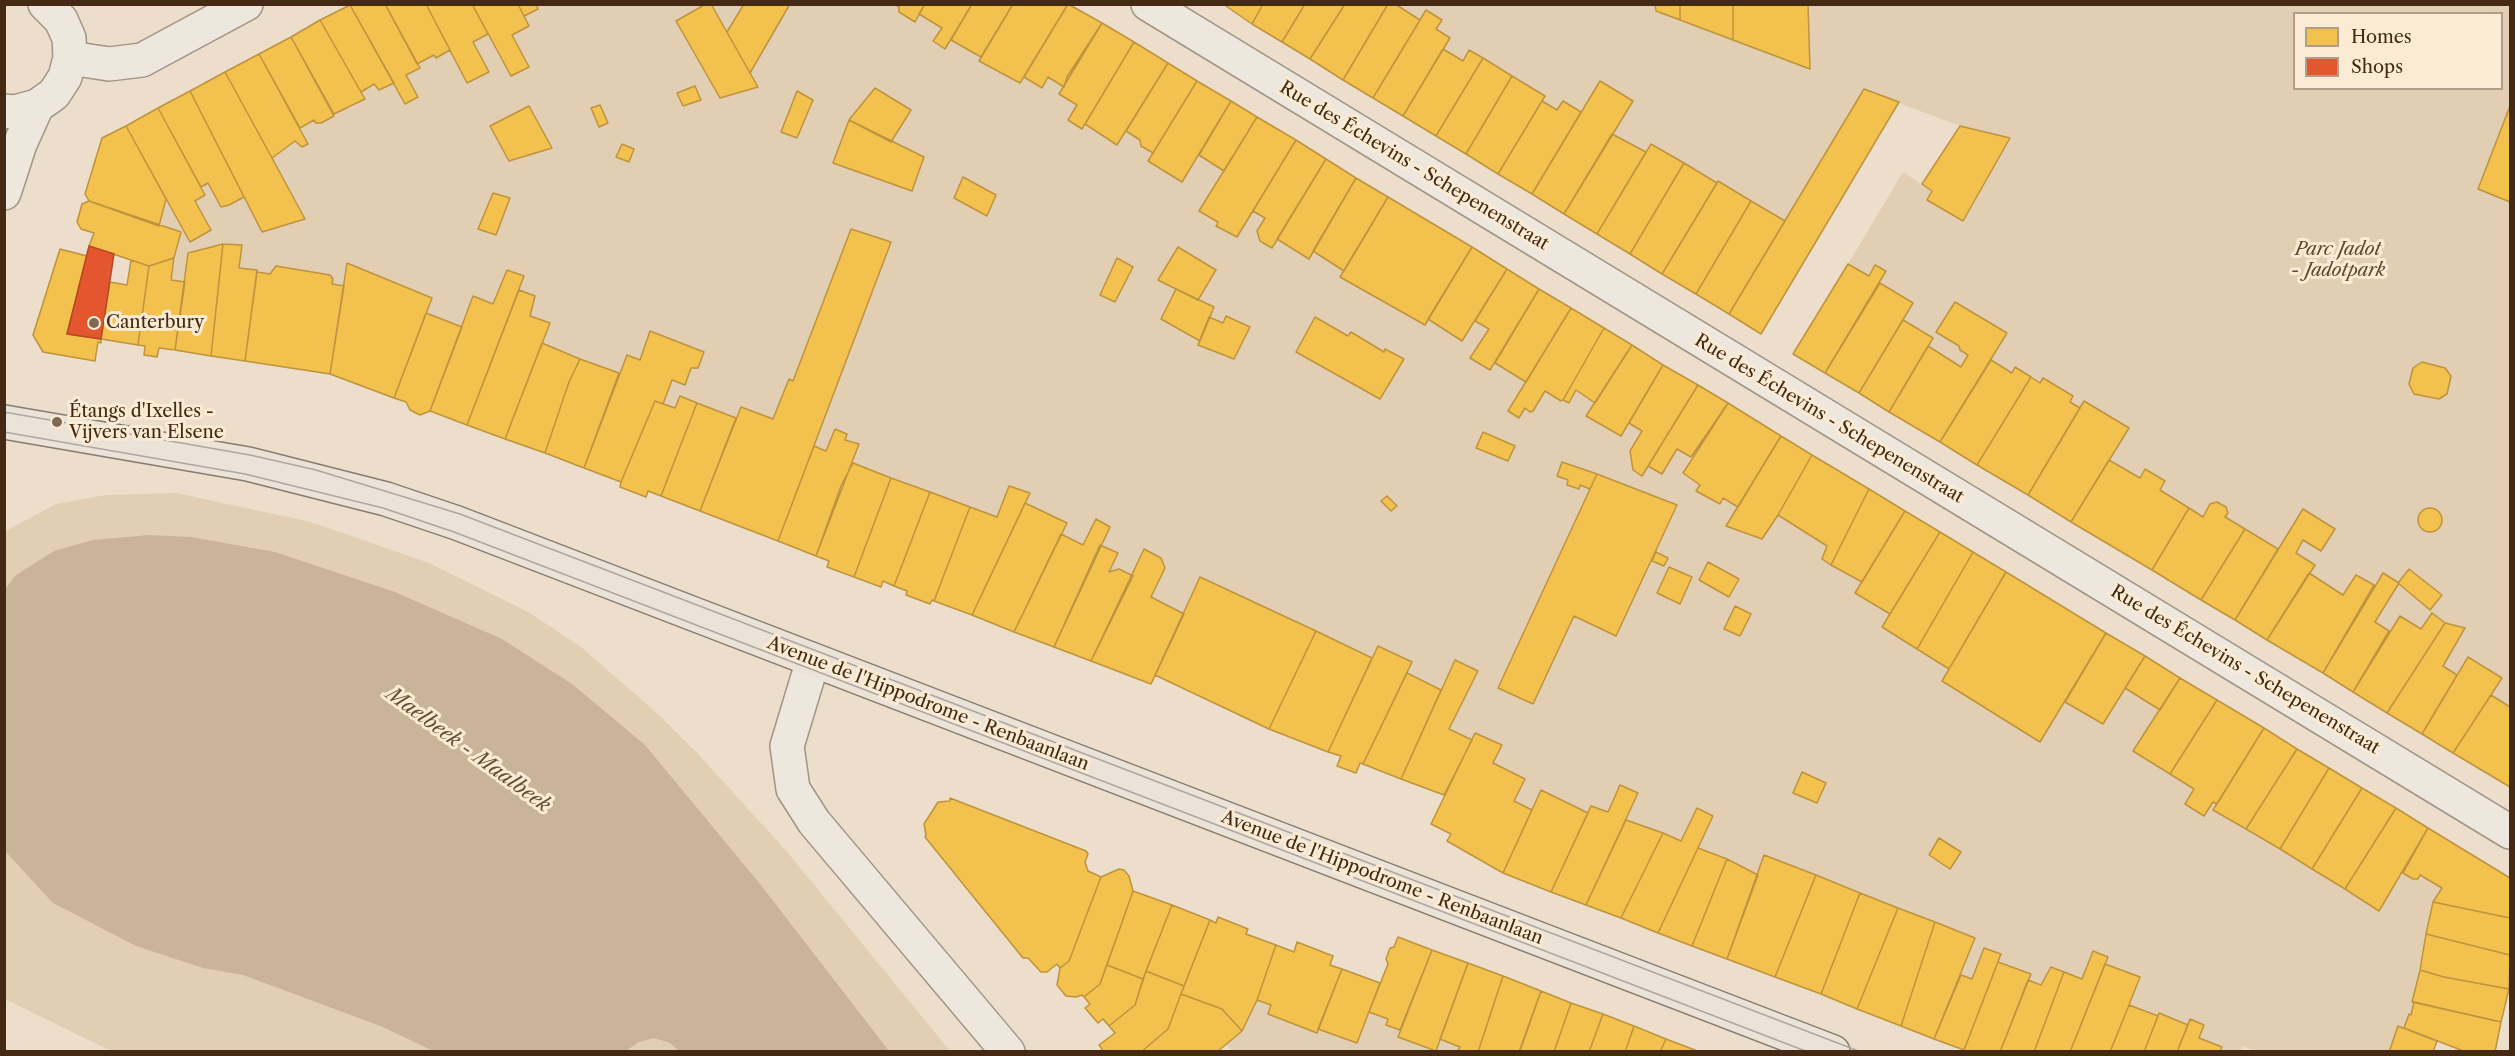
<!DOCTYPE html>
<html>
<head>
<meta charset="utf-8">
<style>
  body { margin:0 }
  #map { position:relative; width:2515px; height:1056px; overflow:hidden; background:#ecdeca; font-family:"Libre Caslon Text",serif }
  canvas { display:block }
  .frame { position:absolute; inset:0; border:6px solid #442915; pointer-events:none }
  .legend { position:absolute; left:2293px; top:12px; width:210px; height:78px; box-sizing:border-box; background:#fbebd4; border:2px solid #b29d88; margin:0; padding:8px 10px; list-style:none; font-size:18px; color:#442915 }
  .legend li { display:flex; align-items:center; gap:12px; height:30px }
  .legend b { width:30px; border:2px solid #b29d88 }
</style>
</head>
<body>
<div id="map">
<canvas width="2515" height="1056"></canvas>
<div class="frame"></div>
<ul class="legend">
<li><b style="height:16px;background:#f2c14e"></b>Homes</li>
<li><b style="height:16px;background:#e4572e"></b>Shops</li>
</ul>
</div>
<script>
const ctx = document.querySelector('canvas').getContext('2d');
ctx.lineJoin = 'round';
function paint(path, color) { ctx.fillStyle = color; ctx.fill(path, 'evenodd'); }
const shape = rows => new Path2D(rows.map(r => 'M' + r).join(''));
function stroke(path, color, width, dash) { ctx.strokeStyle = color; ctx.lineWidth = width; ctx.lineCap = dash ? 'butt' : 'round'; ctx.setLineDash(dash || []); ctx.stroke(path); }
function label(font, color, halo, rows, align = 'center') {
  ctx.font = font + ' "Libre Caslon Text",serif'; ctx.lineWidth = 6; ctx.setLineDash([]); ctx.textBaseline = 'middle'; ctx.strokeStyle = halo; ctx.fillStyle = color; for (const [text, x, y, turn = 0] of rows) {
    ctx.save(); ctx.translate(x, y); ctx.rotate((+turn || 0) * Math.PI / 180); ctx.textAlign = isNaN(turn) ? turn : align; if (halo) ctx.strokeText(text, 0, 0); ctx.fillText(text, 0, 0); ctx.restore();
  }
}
const green = shape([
  [547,4,706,5,720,98,758,87,750,73,790,5,894,5,899,7,899,12,915,21,919,14,942,28,933,41,945,48,951,40,981,57,979,61,994,70,999,69,1020,83,1024,77,1042,88,1048,77,1064,87,1059,94,1077,105,1068,120,1082,129,1085,124,1117,145,1126,131,1140,140,1141,146,1153,153,1148,161,1181,182,1199,155,1224,171,1216,226,1237,237,1253,211,1265,218,1257,231,1260,241,1271,248,1277,239,1308,258,1313,251,1344,271,1340,277,1425,324,1428,319,1462,341,1475,321,1489,329,1470,358,1490,370,1495,363,1526,382,1525,408,1530,412,1533,411,1545,391,1561,401,1569,403,1576,390,1595,403,1587,417,1621,436,1629,423,1642,431,1630,451,1633,470,1642,475,1648,466,1677,449,1691,457,1683,473,1700,485,1696,491,1719,504,1723,498,1738,507,1727,526,1762,539,1778,515,1827,546,1822,559,1862,582,1855,594,1890,614,1883,628,1949,669,1942,681,2039,741,2065,702,2103,724,2125,688,2160,710,2134,751,2217,804,2213,810,2379,910,2403,873,2413,879,2418,879,2420,875,2442,888,2434,901,2412,1002,2414,1002,2411,1015,2409,1014,2404,1028,2398,1026,2389,1051,2257,1052,2243,1046,2240,1051,2220,1051,2221,1046,2199,1038,2204,1025,2190,1019,2188,1025,2129,1005,2140,977,2105,964,2108,956,2094,952,2082,979,2051,967,2041,985,2028,980,2030,974,1998,962,2001,954,1984,948,1972,979,1961,975,1975,938,1765,856,1758,875,1698,848,1713,816,1697,808,1681,841,1626,820,1638,793,1620,785,1608,812,1591,806,1588,813,1541,790,1532,810,1514,801,1525,779,1493,763,1502,745,1476,733,1472,740,1449,729,1478,672,1455,660,1441,690,1407,673,1412,662,1379,646,1372,658,1201,577,1184,614,1151,597,1165,568,1161,558,1144,549,1133,576,1119,569,1109,572,1118,554,1100,545,1110,527,1096,519,1083,545,1061,534,1067,523,1025,503,1029,492,1009,486,997,517,853,463,859,444,845,440,835,430,826,451,814,446,891,242,852,229,793,380,789,380,773,419,741,407,736,418,680,396,675,408,663,404,672,380,685,385,691,368,698,368,704,352,651,331,640,360,627,355,619,373,542,343,550,323,530,316,535,297,519,290,524,276,508,270,493,304,474,297,462,327,426,313,431,298,348,263,344,286,332,284,333,279,330,275,276,266,270,274,239,268,185,282,171,280,181,232,159,226,166,199,190,242,211,230,195,201,205,195,201,187,208,183,221,207,244,197,262,232,305,219,272,158,295,141,302,147,308,144,300,128,314,120,316,123,321,123,347,107,351,108,364,100,361,92,374,84,379,90,394,83,418,96,406,75,419,68,417,64,434,55,436,58,450,50,468,83,488,72,473,42,488,34,511,76,529,67,512,35,524,16,538,9,536,5,540,5,542,7],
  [695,86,700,100,682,106,677,93],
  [875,88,911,110,891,142,924,157,912,191,833,163,849,120],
  [797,91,813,100,797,138,781,131],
  [529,106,551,148,509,161,490,126],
  [963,177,995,195,954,198],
  [493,193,510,198,496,235,478,229],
  [1132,267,1115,302,1101,295],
  [1216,270,1198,300,1209,317,1223,323,1227,316,1250,327,1234,359,1199,345,1200,341,1161,320,1176,289,1158,280],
  [1315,317,1348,336,1351,332,1384,352,1386,349,1403,359,1380,399,1296,352],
  [1483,433,1514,446,1508,461,1476,449],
  [1562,462,1677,505,1616,636,1574,616,1533,703,1498,687,1590,489,1580,485,1579,489,1567,485,1568,480,1557,476],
  [1708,562,1739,579,1729,597,1699,580],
  [1669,567,1691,577,1680,604,1657,593],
  [1735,606,1751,614,1739,636,1724,629],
  [1802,773,1826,783,1817,803,1793,793],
  [1939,838,1961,852,1950,868,1929,856],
  [711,5,744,5,727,32],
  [1395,5,1655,5,1656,11,1809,68,1808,5,2510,5,2510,707,2491,695,2501,677,2468,657,2457,675,2443,666,2465,628,2445,623,2432,613,2421,629,2400,617,2390,632,2375,622,2398,582,2383,573,2374,585,2356,575,2343,595,2309,573,2315,565,2296,553,2303,540,2321,551,2334,528,2303,509,2278,549,2225,517,2228,513,2226,507,2217,502,2210,504,2203,517,2160,490,2165,481,2145,469,2140,478,2109,460,2128,428,2084,401,2080,408,2070,402,2073,396,2040,383,2015,367,2012,373,1991,360,2007,333,1955,302,1936,332,1959,346,1960,350,1968,355,1961,367,1928,346,1933,338,1903,320,1913,303,1880,283,1886,271,1875,265,1869,276,1848,264,1903,172,1932,191,1963,221,2010,138,1960,126,1864,90,1785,221,1651,144,1646,152,1612,134,1600,82,1581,112,1563,101,1557,110,1542,101,1545,96,1470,51,1463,61,1443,49,1436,29,1441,19,1426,10,1420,20],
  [2294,14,2502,14,2502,88,2294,88],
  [2410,569,2442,595,2430,610,2399,584],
  [176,493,311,522,429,563,528,612,581,647,659,715,699,755,788,853,950,1051,111,1051,5,999,4,532,56,504,106,495],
  [1257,1000,1271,1005,1268,1014,1317,1033,1318,1029,1356,1043,1369,1012,1388,1019,1386,1025,1400,1030,1398,1037,1436,1051,1440,1039,1460,1047,1457,1052,1232,1052,1226,1044,1242,1031]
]);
const water = shape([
  [149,535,191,537,275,552,395,592,502,639,572,684,645,745,760,884,889,1051,679,1051,670,1043,654,1038,639,1042,626,1051,433,1051,383,1027,243,975,203,968,136,946,53,903,5,851,5,589,16,575,54,551,93,540]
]);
const homes = shape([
  [385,4,426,4,450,50,436,58,434,55,417,64,385,4],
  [385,4,420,68,406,75,418,97,405,104,350,5,385,4],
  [426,4,472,4,488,34,473,42,489,72,467,83,426,4],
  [472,4,518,4,529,26,512,35,529,67,511,76,472,4],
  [518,4,536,4,538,9,524,16,518,4],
  [706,4,711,4,758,87,720,98,676,21,706,4],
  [744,4,790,4,750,73,727,32,744,4],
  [894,4,925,4,915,22,899,12,899,7,894,4],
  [925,4,972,4,945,49,933,41,942,28,919,14,925,4],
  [972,4,1013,4,981,57,951,40,972,4],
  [1013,4,1068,4,1020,83,979,61,1013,4],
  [1068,4,1102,23,1067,77,1064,87,1048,77,1042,88,1024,77,1068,4],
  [1223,4,1263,4,1252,24,1223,4],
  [1263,4,1305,4,1282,42,1252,24,1263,4],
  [1305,4,1345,4,1310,59,1282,42,1305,4],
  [1345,4,1388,4,1343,80,1310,59,1345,4],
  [1388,4,1395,4,1420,20,1373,98,1343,80,1388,4],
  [1655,4,1680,4,1680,20,1656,11,1655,4],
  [1680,4,1733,4,1733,40,1680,20,1680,4],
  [1733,4,1808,4,1810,69,1733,40,1733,4],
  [350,5,394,83,379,90,374,84,361,92,320,20,350,5],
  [1426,10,1442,20,1436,29,1450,38,1403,116,1373,98,1426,10],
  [320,20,365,99,334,114,291,37,320,20],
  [1102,23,1134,42,1082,129,1068,120,1077,105,1059,94,1102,23],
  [291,37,334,116,321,123,316,123,314,120,300,128,259,54,291,37],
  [1134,42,1168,63,1117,145,1085,124,1134,42],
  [1443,49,1463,61,1469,50,1483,58,1436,136,1403,116,1443,49],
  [259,54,308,144,302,147,295,141,272,158,225,72,259,54],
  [1483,58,1512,76,1466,154,1436,136,1483,58],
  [1168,63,1197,81,1153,153,1141,146,1140,140,1126,131,1168,63],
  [225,72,272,158,305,219,262,232,190,91,225,72],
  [1512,76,1545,96,1498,174,1466,154,1512,76],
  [1197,81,1231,101,1182,182,1148,161,1197,81],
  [1600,81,1633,101,1564,214,1532,194,1600,81],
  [695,86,701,100,683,106,677,93,695,86],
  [875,88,911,110,891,142,849,120,875,88],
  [1864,89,1899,102,1761,334,1729,314,1864,89],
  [190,91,244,197,229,205,221,207,208,183,201,187,158,108,190,91],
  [797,91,813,100,797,138,781,132,797,91],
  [1231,101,1257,117,1224,171,1199,155,1231,101],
  [1542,101,1557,110,1563,101,1581,112,1532,194,1498,174,1542,101],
  [600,105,608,123,599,127,591,108,600,105],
  [529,106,552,148,509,161,490,126,529,106],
  [2510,106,2510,202,2478,189,2510,106],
  [158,108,205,195,195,201,211,230,190,242,126,126,158,108],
  [1257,117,1296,140,1237,237,1216,226,1218,222,1199,211,1257,117],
  [849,120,924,157,912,191,833,163,849,120],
  [126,126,166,199,159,226,89,201,85,194,102,138,126,126],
  [1960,126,2010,138,1963,221,1927,200,1932,191,1922,184,1960,126],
  [1612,134,1646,152,1597,234,1564,214,1612,134],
  [1296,140,1326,159,1272,248,1260,241,1257,231,1265,218,1253,211,1296,140],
  [622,144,634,149,629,162,616,157,622,144],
  [1651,144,1684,163,1630,254,1597,234,1651,144],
  [1326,159,1356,178,1309,259,1277,239,1326,159],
  [1684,163,1717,183,1662,274,1630,254,1684,163],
  [963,177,996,195,987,216,954,198,963,177],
  [1356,178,1388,197,1344,271,1313,251,1356,178],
  [1718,181,1751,201,1696,294,1662,274,1718,181],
  [493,193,510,198,496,235,478,229,493,193],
  [1388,197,1472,247,1425,325,1340,277,1388,197],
  [89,201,181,232,174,258,149,266,89,246,94,233,81,229,77,222,82,204,89,201],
  [1751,201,1785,221,1729,314,1696,294,1751,201],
  [851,229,891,242,778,541,700,511,741,407,773,419,789,379,793,381,851,229],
  [223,244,242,245,239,268,257,270,245,361,211,356,223,244],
  [223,244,211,356,175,350,188,253,223,244],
  [1178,247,1216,270,1198,300,1158,280,1178,247],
  [1472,247,1507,269,1462,341,1428,319,1472,247],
  [60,249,87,256,67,334,101,339,101,343,98,342,95,361,43,352,33,335,60,249],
  [174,258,171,280,185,282,175,350,159,348,157,357,144,355,145,346,138,345,149,266,174,258],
  [1117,258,1133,267,1115,302,1100,295,1117,258],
  [131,260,149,266,138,345,101,339,110,282,127,285,131,260],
  [347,263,432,298,394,398,330,374,347,263],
  [1848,264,1869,276,1875,265,1886,271,1825,373,1793,354,1848,264],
  [276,266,330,275,333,279,332,284,344,286,330,374,245,361,257,272,270,274,276,266],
  [1507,269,1539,289,1490,370,1470,358,1489,329,1475,321,1507,269],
  [507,270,524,276,467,425,430,411,473,296,493,304,507,270],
  [1880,283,1913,303,1859,393,1825,373,1880,283],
  [1176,289,1214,307,1200,341,1161,319,1176,289],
  [1539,289,1571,308,1526,382,1495,363,1539,289],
  [519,290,535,296,530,316,550,323,505,439,467,425,519,290],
  [1955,302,2007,333,1940,442,1889,412,1928,346,1961,367,1968,355,1960,350,1959,346,1936,332,1955,302],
  [1571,308,1604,328,1563,400,1561,401,1545,391,1533,411,1530,412,1525,408,1519,418,1508,411,1571,308],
  [426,313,462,327,430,411,420,415,410,410,406,402,394,398,426,313],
  [1226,316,1250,327,1234,359,1198,345,1209,317,1223,323,1226,316],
  [1315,317,1348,336,1351,332,1384,352,1385,349,1404,359,1380,399,1296,352,1315,317],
  [1903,320,1933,338,1889,412,1859,393,1903,320],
  [1604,328,1632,345,1595,403,1576,390,1569,403,1563,400,1604,328],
  [650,331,704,352,698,368,691,368,685,385,672,380,663,404,655,401,621,482,584,468,627,355,640,360,650,331],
  [542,343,580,359,569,382,545,453,505,439,542,343],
  [1632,345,1663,365,1621,436,1586,416,1632,345],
  [580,359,619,373,584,468,545,453,569,382,580,359],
  [1991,360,2012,373,2015,367,2031,377,1977,465,1940,442,1991,360],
  [2422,362,2445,368,2451,376,2447,394,2439,399,2414,394,2409,384,2413,368,2422,362],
  [1663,365,1698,385,1642,476,1633,470,1630,451,1642,431,1629,423,1663,365],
  [2031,377,2040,383,2043,378,2073,396,2070,402,2080,408,2028,495,1977,465,2031,377],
  [1698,385,1728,403,1691,457,1677,449,1662,474,1648,466,1698,385],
  [680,396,697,403,661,496,648,491,646,497,620,487,621,482,655,401,675,408,680,396],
  [2084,401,2129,428,2071,522,2028,495,2084,401],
  [697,403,736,418,700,511,661,496,697,403],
  [1728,403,1781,436,1738,507,1723,498,1720,504,1696,491,1700,485,1683,473,1728,403],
  [835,429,847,434,845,440,859,444,816,556,778,541,814,446,826,451,835,429],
  [1483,432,1515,446,1508,461,1476,448,1483,432],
  [1781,436,1812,455,1778,515,1762,539,1726,526,1781,436],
  [1812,455,1869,489,1831,565,1822,559,1827,546,1778,515,1812,455],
  [2109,460,2140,478,2145,469,2165,481,2160,490,2189,508,2152,570,2071,522,2109,460],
  [1562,462,1597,474,1590,489,1580,485,1579,489,1567,485,1568,480,1557,476,1562,462],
  [853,463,891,478,854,577,827,567,829,561,816,556,841,486,853,463],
  [1597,474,1677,505,1616,636,1574,616,1533,704,1498,688,1597,474],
  [891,478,930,492,894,586,883,581,881,587,854,577,891,478],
  [1009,486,1030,493,972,615,934,601,970,507,997,517,1009,486],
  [1869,489,1905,511,1862,582,1831,565,1869,489],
  [930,492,970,507,934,601,932,600,930,604,906,595,907,591,894,586,930,492],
  [1387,496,1397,506,1391,511,1381,501,1387,496],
  [2217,502,2226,507,2228,513,2225,517,2245,529,2201,600,2152,570,2189,508,2203,517,2210,504,2217,502],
  [1025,503,1067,523,1014,632,972,615,1025,503],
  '2418 520a12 12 0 1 1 24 0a12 12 0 1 1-24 0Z',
  [2303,509,2335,529,2321,551,2303,540,2296,553,2315,565,2267,640,2235,620,2303,509],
  [1905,511,1940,532,1890,614,1855,593,1905,511],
  [1096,519,1110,527,1054,647,1014,632,1061,534,1083,545,1096,519],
  [2245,529,2278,549,2235,620,2201,600,2245,529],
  [1940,532,1973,552,1917,649,1882,627,1940,532],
  [1100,545,1118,553,1109,572,1119,569,1133,576,1091,661,1054,647,1100,545],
  [1144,549,1161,558,1165,568,1151,597,1184,614,1151,684,1091,661,1144,549],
  [1656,552,1668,558,1664,566,1652,561,1656,552],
  [1973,552,2006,572,1949,669,1917,649,1973,552],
  [1708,562,1739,579,1729,597,1699,580,1708,562],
  [1669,567,1692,577,1680,604,1657,593,1669,567],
  [2409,569,2442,595,2430,610,2398,583,2409,569],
  [2006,572,2106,633,2040,742,1942,681,2006,572],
  [2309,573,2343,595,2356,575,2374,585,2323,673,2267,640,2309,573],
  [2383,573,2399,583,2375,622,2389,631,2353,692,2323,673,2383,573],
  [1200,577,1316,631,1269,729,1155,675,1200,577],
  [1735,606,1751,614,1740,636,1724,629,1735,606],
  [2432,613,2445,623,2387,713,2353,692,2400,616,2421,629,2432,613],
  [2445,623,2465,628,2443,666,2457,675,2422,734,2387,713,2445,623],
  [1316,631,1372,658,1328,752,1269,729,1316,631],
  [2106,633,2145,656,2103,724,2065,702,2106,633],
  [1378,646,1412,662,1363,764,1360,763,1356,773,1337,766,1341,756,1328,752,1378,646],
  [2145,656,2180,678,2160,710,2125,688,2145,656],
  [2468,657,2502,678,2453,753,2422,734,2468,657],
  [1455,660,1478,671,1449,729,1472,740,1444,795,1401,779,1455,660],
  [1407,673,1441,690,1401,779,1363,764,1407,673],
  [2180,678,2217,700,2170,774,2133,751,2180,678],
  [2491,695,2510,707,2510,787,2453,753,2491,695],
  [2217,700,2264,728,2217,804,2213,802,2204,816,2185,804,2194,789,2170,774,2217,700],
  [2264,728,2297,749,2246,829,2213,810,2264,728],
  [1475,733,1502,745,1493,763,1525,779,1514,801,1532,810,1503,873,1447,841,1451,834,1431,824,1475,733],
  [2297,749,2329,768,2280,849,2246,829,2297,749],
  [2329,768,2362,788,2312,869,2280,849,2329,768],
  [1802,772,1826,783,1817,803,1793,793,1802,772],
  [1620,785,1638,793,1586,905,1551,892,1591,806,1608,812,1620,785],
  [2362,788,2396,808,2345,889,2312,869,2362,788],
  [1541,790,1588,813,1551,892,1503,873,1541,790],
  [950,798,1086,851,1088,854,1085,862,1088,871,1101,877,1069,961,1060,968,1057,964,1047,972,1041,972,1028,958,1023,958,925,837,926,835,924,824,938,802,950,801,950,798],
  [1697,808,1713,816,1658,933,1621,918,1663,833,1681,841,1697,808],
  [2396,808,2428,828,2379,911,2345,889,2396,808],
  [1626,820,1663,833,1621,918,1586,905,1626,820],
  [2428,828,2510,878,2510,918,2433,902,2442,888,2420,875,2418,879,2413,879,2403,873,2428,828],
  [1939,838,1961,852,1950,869,1929,855,1939,838],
  [1698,848,1727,859,1692,946,1658,933,1698,848],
  [1764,855,1816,875,1775,977,1727,959,1764,855],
  [1727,859,1758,875,1727,959,1692,946,1727,859],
  [1119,869,1124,870,1129,876,1133,891,1100,984,1084,997,1082,995,1076,997,1066,996,1057,985,1060,968,1069,961,1101,877,1119,869],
  [1816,875,1860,893,1821,994,1775,977,1816,875],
  [1133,891,1172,905,1143,979,1107,965,1133,891],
  [1860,893,1898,908,1857,1009,1821,994,1860,893],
  [2433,902,2510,918,2510,955,2426,934,2433,902],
  [1172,905,1210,920,1184,986,1146,971,1172,905],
  [1898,908,1935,922,1901,1026,1857,1009,1898,908],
  [1218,917,1248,929,1246,934,1276,945,1257,1000,1242,1031,1222,1009,1181,994,1210,920,1216,923,1218,917],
  [1935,922,1975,938,1934,1039,1901,1026,1935,922],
  [2426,934,2510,955,2509,989,2444,977,2420,970,2426,934],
  [1398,937,1432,950,1400,1030,1386,1025,1388,1019,1369,1012,1388,964,1386,959,1390,948,1394,947,1398,937],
  [1297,942,1333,956,1330,965,1342,969,1317,1033,1268,1014,1271,1005,1257,1000,1276,945,1294,952,1297,942],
  [1984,948,2001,954,1964,1050,1934,1039,1961,975,1972,979,1984,948],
  [1432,950,1468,963,1436,1051,1398,1037,1432,950],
  [2093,951,2108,957,2070,1052,2034,1052,2064,972,2082,979,2093,951],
  [1998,962,2031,974,2000,1052,1967,1052,1964,1050,1998,962],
  [1468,963,1503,976,1478,1052,1457,1052,1460,1047,1440,1039,1468,963],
  [2105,964,2140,977,2129,1005,2110,1052,2070,1052,2105,964],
  [1107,965,1143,979,1135,1005,1109,1026,1103,1019,1098,1023,1085,1008,1090,1004,1084,997,1100,984,1107,965],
  [2051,967,2064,972,2034,1052,2000,1052,2028,980,2041,985,2051,967],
  [1342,969,1380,983,1357,1043,1318,1029,1342,969],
  [2420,970,2444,977,2509,989,2501,1022,2412,1002,2420,970],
  [1146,971,1184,986,1168,1029,1141,1052,1104,1052,1099,1045,1115,1033,1109,1026,1135,1005,1146,971],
  [1503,976,1541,991,1519,1052,1478,1052,1503,976],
  [1541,991,1571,1003,1554,1052,1522,1052,1520,1051,1541,991],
  [1181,994,1222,1009,1242,1031,1217,1052,1141,1052,1168,1029,1181,994],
  [2414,1002,2501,1022,2495,1052,2466,1052,2404,1028,2409,1014,2411,1015,2414,1002],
  [1571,1003,1603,1014,1589,1052,1554,1052,1571,1003],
  [2129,1005,2158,1016,2144,1052,2110,1052,2129,1005],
  [2159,1013,2188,1025,2177,1052,2144,1052,2159,1013],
  [1603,1014,1634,1026,1625,1052,1589,1052,1603,1014],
  [2190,1019,2204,1025,2199,1038,2222,1047,2220,1052,2177,1052,2190,1019],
  [1634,1026,1666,1039,1660,1052,1625,1052,1634,1026],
  [2398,1026,2437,1041,2433,1052,2389,1052,2398,1026],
  [1666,1039,1695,1050,1695,1052,1660,1052,1666,1039]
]);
const shops = shape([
  [89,246,114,254,101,339,67,334,89,246]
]);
const minor = shape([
  [1148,4,2510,832],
  [70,58,109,64,142,60,246,4],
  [4,111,15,112,37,106,54,94,65,77,70,58,69,38,61,20,45,4],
  [4,193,20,144,37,106],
  [813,660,787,746,793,789,814,822,1008,1052]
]);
const major = shape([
  [4,422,248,464,386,499,457,523,1833,1052]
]);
const tram = shape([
  [4,412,250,455,316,470,460,514,1861,1052],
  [4,432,245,474,383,508,454,532,1808,1052]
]);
const markers = [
  [94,323,6,"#7f6854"],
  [57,422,6,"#7f6854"]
];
const streetNames = [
  ["Rue des Échevins - Schepenenstraat",1414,166,31],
  ["Rue des Échevins - Schepenenstraat",1829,419,31],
  ["Rue des Échevins - Schepenenstraat",2245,670,31],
  ["Avenue de l'Hippodrome - Renbaanlaan",928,704,21],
  ["Avenue de l'Hippodrome - Renbaanlaan",1382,878,21]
];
const parkNames = [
  ["Parc Jadot",2338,250],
  ["- Jadotpark",2338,271]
];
const poiNames = [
  ["Canterbury",106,323],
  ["Étangs d'Ixelles -",69,412],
  ["Vijvers van Elsene",69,433]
];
const waterNames = [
  ["Maelbeek - Maalbeek",468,750,36]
];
paint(green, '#e2ceb3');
paint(water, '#cab499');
paint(homes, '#f2c14e');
stroke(homes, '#be933d', 1.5);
paint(shops, '#e4572e');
stroke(shops, '#b44926', 1.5);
stroke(minor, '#a09486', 36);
stroke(major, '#877c6f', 36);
stroke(minor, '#eee7de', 33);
stroke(major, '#ebe3d8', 33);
stroke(tram, '#afa79e', 1.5);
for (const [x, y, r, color] of markers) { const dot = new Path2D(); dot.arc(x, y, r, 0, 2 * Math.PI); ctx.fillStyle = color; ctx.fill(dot); stroke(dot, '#fbebd4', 2); }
label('18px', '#442915', '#fbebd4', streetNames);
label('italic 18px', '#624731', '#fbebd4', parkNames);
label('18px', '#442915', '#fbebd4', poiNames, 'left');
label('italic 20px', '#684d36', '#fbebd4', waterNames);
</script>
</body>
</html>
